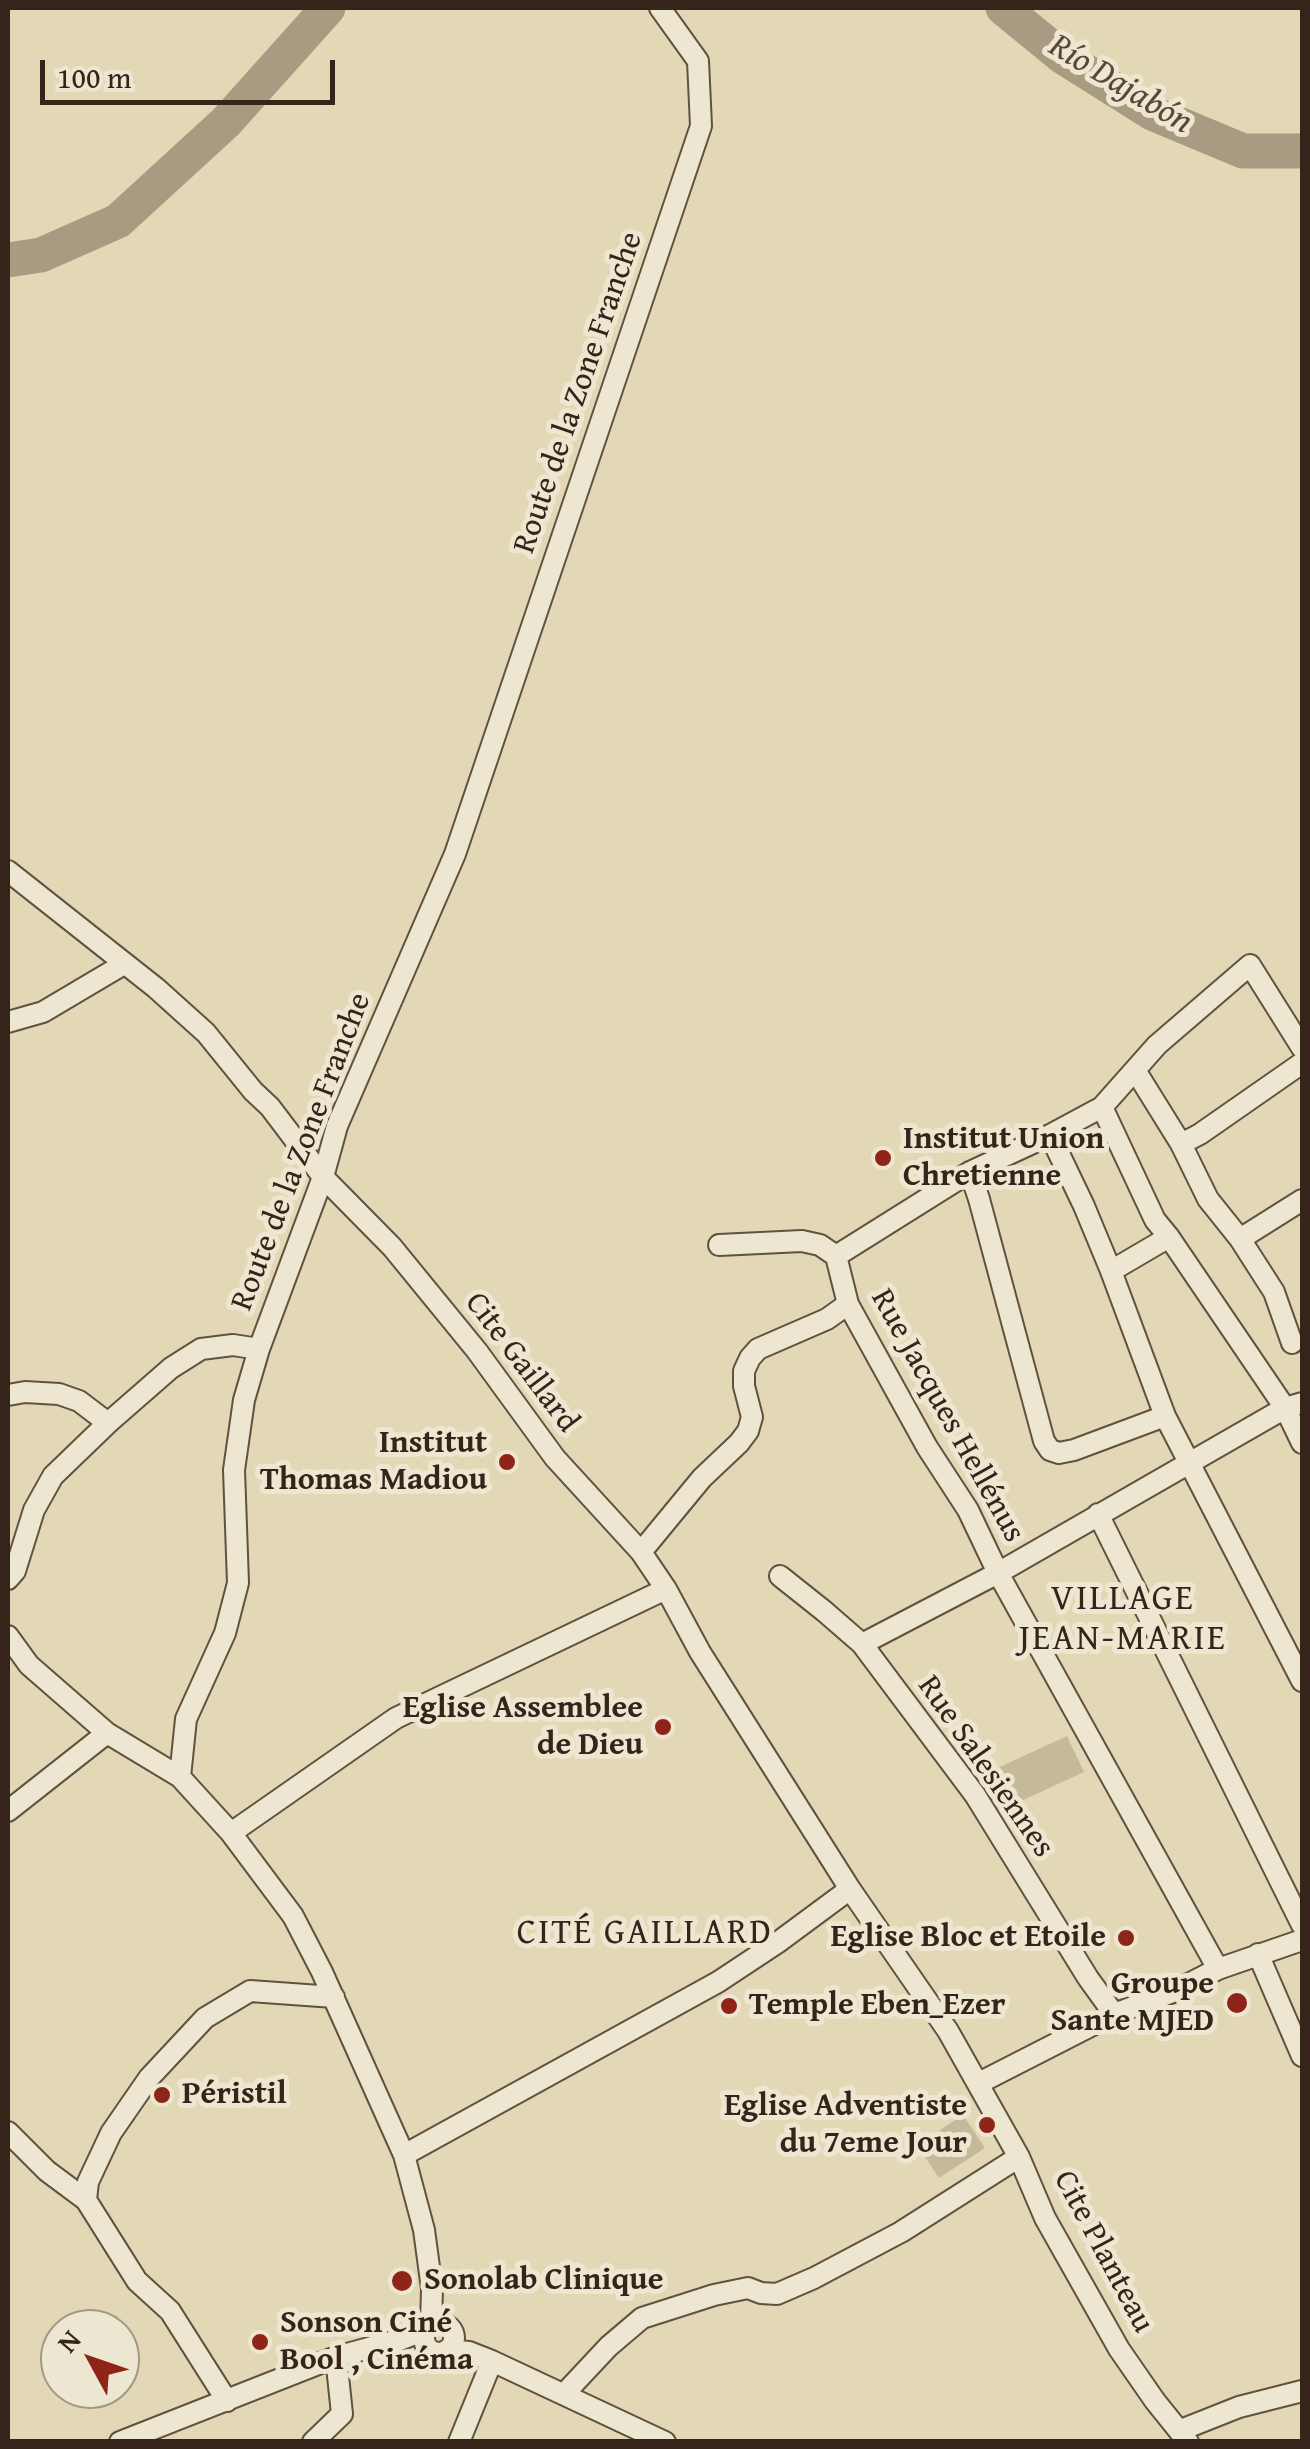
<!DOCTYPE html>
<html>
<head>
<meta charset="utf-8">
<style>
  body { margin:0 }
  #map { position:relative; width:1310px; height:2449px; overflow:hidden; background:#e3d8b6; font-family:"Gentium Book Plus",serif }
  canvas { display:block }
  .frame { position:absolute; inset:0; border:10px solid #35241a; pointer-events:none }
  .north { position:absolute; left:40px; top:2309px; width:100px; height:100px; box-sizing:border-box; background:#ede6d0; border:2px solid #a39887; border-radius:50%; rotate:310deg; font-size:28px; font-weight:700; line-height:40px; text-align:center; color:#35241a }
  .north::after { content:''; display:block; margin:auto; width:35px; height:45px; background:#8f2418; clip-path:polygon(50% 0,100% 100%,50% 72%,0 100%) }
  .scale { position:absolute; left:40px; top:60px; width:295px; height:45px; box-sizing:border-box; border:5px solid #35241a; border-top:0; padding-left:12px; font-size:30px; line-height:35px; white-space:nowrap; color:#35241a; -webkit-text-stroke:8px #ede6d0; paint-order:stroke }
</style>
</head>
<body>
<div id="map">
<canvas width="1310" height="2449"></canvas>
<div class="frame"></div>
<div class="north">N</div>
<div class="scale">100 m</div>
</div>
<script>
const ctx = document.querySelector('canvas').getContext('2d');
ctx.lineJoin = 'round';
function paint(path, color) { ctx.fillStyle = color; ctx.fill(path, 'evenodd'); }
const shape = rows => new Path2D(rows.map(r => 'M' + r).join(''));
function stroke(path, color, width, dash) { ctx.strokeStyle = color; ctx.lineWidth = width; ctx.lineCap = dash ? 'butt' : 'round'; ctx.setLineDash(dash || []); ctx.stroke(path); }
function label(font, color, halo, rows, align = 'center') {
  ctx.font = font + ' "Gentium Book Plus",serif'; ctx.lineWidth = 10; ctx.setLineDash([]); ctx.textBaseline = 'middle'; ctx.strokeStyle = halo; ctx.fillStyle = color; for (const [text, x, y, turn = 0] of rows) {
    ctx.save(); ctx.translate(x, y); ctx.rotate((+turn || 0) * Math.PI / 180); ctx.textAlign = isNaN(turn) ? turn : align; if (halo) ctx.strokeText(text, 0, 0); ctx.fillText(text, 0, 0); ctx.restore();
  }
}
const green = shape([
  [1067,1736,1084,1772,995,1813,978,1777],
  [963,2115,985,2148,939,2178,917,2145]
]);
const river = shape([
  [1003,8,1063,57,1152,113,1243,151,1302,151],
  [8,260,41,255,118,221,226,122,328,8]
]);
const minor = shape([
  [8,871,156,988,206,1033,253,1091,270,1107,323,1177,392,1247,477,1351,555,1458,641,1552,666,1589,700,1652,850,1889,948,2031,1019,2157,1045,2218,1119,2349,1155,2401,1188,2442],
  [8,1022,43,1012,124,964],
  [1135,1070,1181,1144,1208,1199,1240,1239,1274,1292,1292,1343],
  [1102,1107,1155,1220,1169,1237,1285,1408,1302,1443],
  [1050,1135,1084,1206,1111,1271,1169,1237],
  [1181,1144,1200,1134,1302,1063],
  [970,1172,979,1199,1044,1441,1050,1450,1059,1453,1074,1450,1165,1416],
  [1240,1239,1302,1200],
  [719,1245,802,1241,820,1245,836,1256],
  [836,1256,848,1304,927,1447,968,1510,998,1573,1218,1969],
  [836,1256,970,1172,1050,1135,1102,1107,1157,1045,1250,965,1302,1048],
  [1111,1271,1165,1416,1302,1681],
  [8,1395,25,1392,59,1394,79,1401,108,1423],
  [1098,1514,1302,1925],
  [641,1552,702,1478,739,1443,748,1431,752,1417,744,1386,744,1371,750,1358,758,1349,827,1319,848,1304],
  [780,1576,824,1611,862,1644,975,1795,1088,1978,1114,2014],
  [8,1579,15,1571,34,1510,53,1476,108,1423,171,1368,201,1349,233,1345,259,1349],
  [8,1636,29,1665,107,1733,180,1777,231,1833,293,1916,322,1972,404,2155,424,2230,432,2289,431,2325],
  [862,1644,998,1573,1285,1408,1302,1403],
  [180,1777,186,1719,225,1633,238,1583,234,1470,244,1400,259,1349,323,1177,337,1126,455,854,701,126,698,61,660,8],
  [8,1811,107,1733],
  [231,1833,396,1718,666,1589],
  [1258,1954,1302,2056],
  [979,2083,1114,2014,1173,1992,1218,1969,1302,1940],
  [8,2132,47,2171,86,2200,137,2281,170,2311,227,2401],
  [404,2155,718,1982,777,1943,850,1889],
  [86,2200,88,2182,111,2133,149,2078,205,2018,250,1991,334,1997],
  '424 2338a15 15 0 1 1 30 0a15 15 0 1 1-30 0Z',
  [447,2350,469,2352,492,2361,665,2442],
  [565,2393,609,2346,642,2318,714,2295,748,2288,761,2293,777,2294,814,2278,901,2232,1019,2157],
  [1181,2430,1239,2407,1302,2391],
  [120,2442,336,2357,402,2339,427,2329],
  [313,2442,342,2414,336,2357],
  [459,2442,492,2361]
]);
const markers = [
  [883,1158,10,"#8f2418"],
  [507,1462,10,"#8f2418"],
  [663,1727,10,"#8f2418"],
  [1126,1938,10,"#8f2418"],
  [1237,2003,12,"#8f2418"],
  [729,2006,10,"#8f2418"],
  [162,2095,10,"#8f2418"],
  [987,2125,10,"#8f2418"],
  [402,2281,12,"#8f2418"],
  [260,2342,10,"#8f2418"]
];
const streetNames = [
  ["Route de la Zone Franche",579,393,-71],
  ["Route de la Zone Franche",302,1152,-69],
  ["Cite Gaillard",521,1363,53],
  ["Rue Jacques Hellénus",947,1416,61],
  ["Rue Salesiennes",985,1767,55],
  ["Cite Planteau",1103,2252,62]
];
const poiNames = [
  ["Institut Union",903,1140],
  ["Chretienne",903,1177],
  ["Institut",487,1444,"right"],
  ["Thomas Madiou",487,1481,"right"],
  ["Eglise Assemblee",643,1709,"right"],
  ["de Dieu",643,1746,"right"],
  ["Eglise Bloc et Etoile",1106,1938,"right"],
  ["Groupe",1214,1985,"right"],
  ["Sante MJED",1214,2022,"right"],
  ["Temple Eben_Ezer",749,2006],
  ["Péristil",182,2095],
  ["Eglise Adventiste",967,2107,"right"],
  ["du 7eme Jour",967,2144,"right"],
  ["Sonolab Clinique",424,2281],
  ["Sonson Ciné",280,2324],
  ["Bool , Cinéma",280,2361]
];
const waterNames = [
  ["Río Dajabón",1120,85,31]
];
const neighbourhoodNames = [
  ["VILLAGE",1123,1600],
  ["JEAN-MARIE",1123,1640],
  ["CITÉ GAILLARD",645,1934]
];
paint(green, '#c5b99b');
stroke(river, '#a89b81', 35);
stroke(minor, '#605141', 24);
stroke(minor, '#ede6d0', 20);
for (const [x, y, r, color] of markers) { const dot = new Path2D(); dot.arc(x, y, r, 0, 2 * Math.PI); ctx.fillStyle = color; ctx.fill(dot); stroke(dot, '#ede6d0', 4); }
label('32px', '#35241a', '#ede6d0', streetNames);
label('bold 32px', '#35241a', '#ede6d0', poiNames, 'left');
label('italic 35px', '#584839', '#ede6d0', waterNames);
ctx.letterSpacing = '2.5px';
label('35px', '#35241a', '#ede6d0', neighbourhoodNames);
ctx.letterSpacing = '0px';
</script>
</body>
</html>
